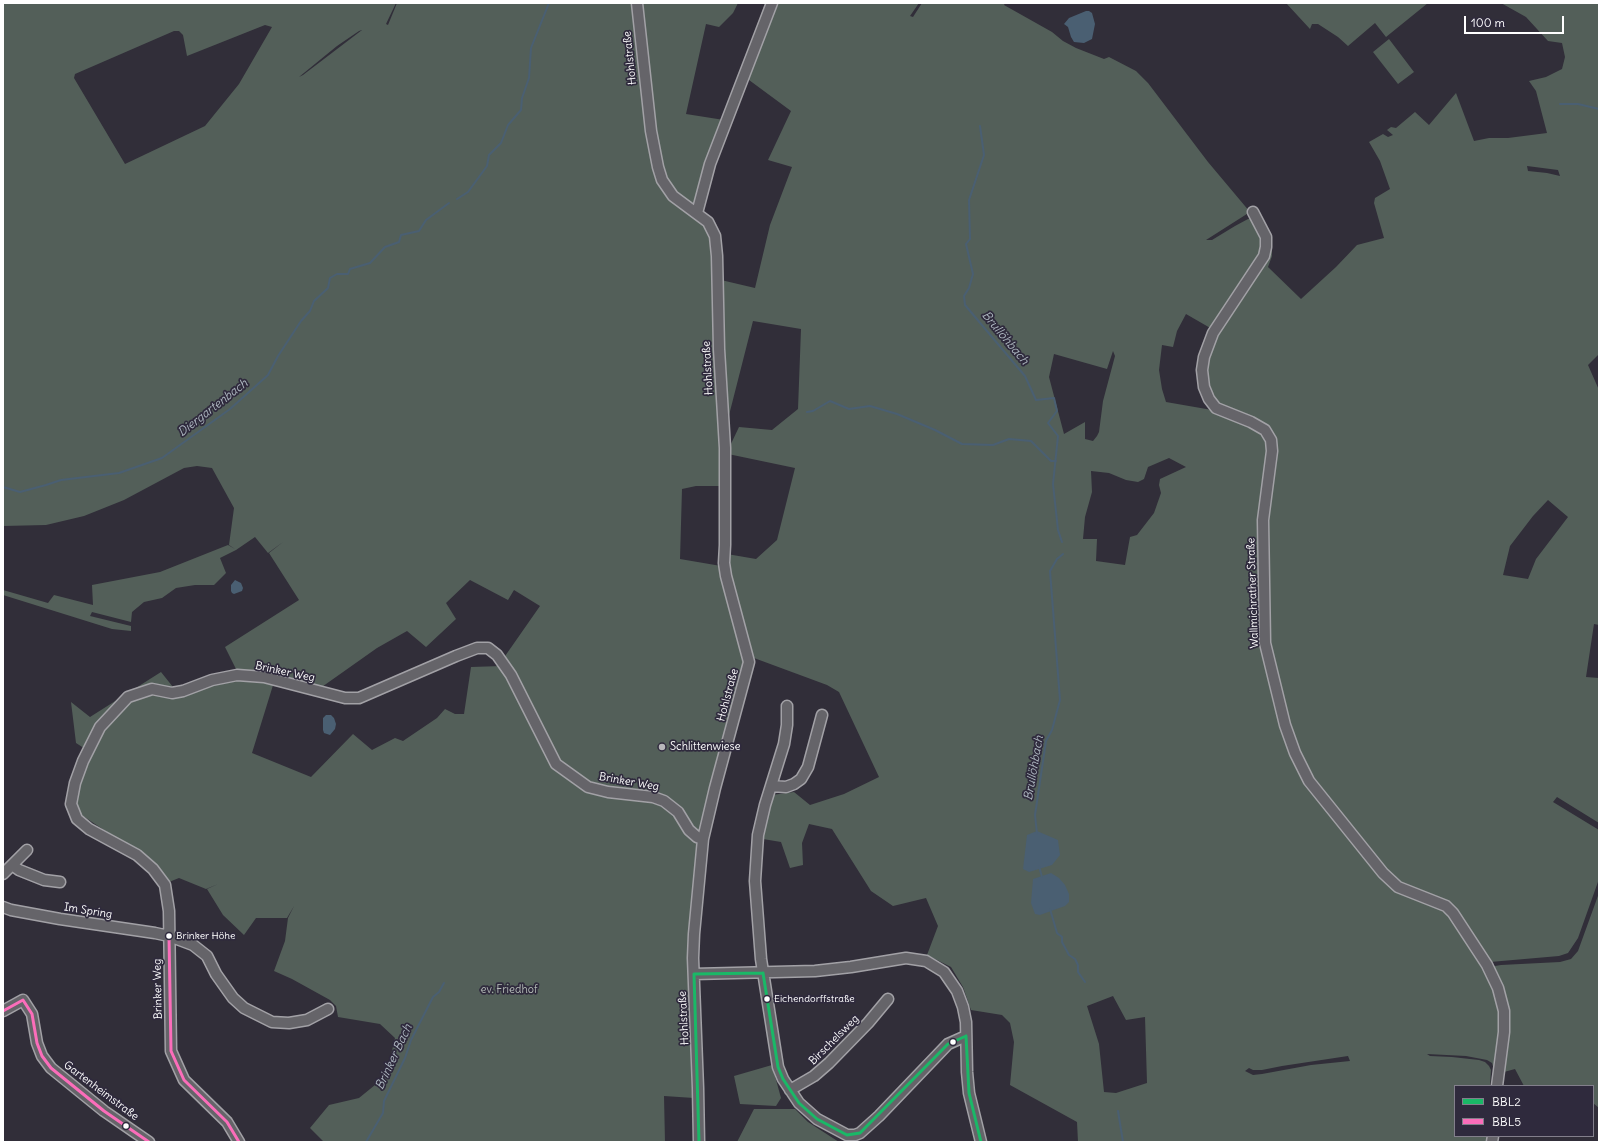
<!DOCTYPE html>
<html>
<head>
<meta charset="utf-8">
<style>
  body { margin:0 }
  #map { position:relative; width:1602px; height:1145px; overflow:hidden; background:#312e39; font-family:Delius,sans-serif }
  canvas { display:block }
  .frame { position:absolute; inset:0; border:4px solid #fff; pointer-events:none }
  .legend { position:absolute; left:1454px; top:1085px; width:140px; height:52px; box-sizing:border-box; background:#2f2a3d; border:1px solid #827f8b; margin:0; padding:5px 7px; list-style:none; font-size:12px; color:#fff }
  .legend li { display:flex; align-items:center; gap:8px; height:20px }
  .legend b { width:20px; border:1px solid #827f8b }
  .scale { position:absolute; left:1464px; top:16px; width:100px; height:18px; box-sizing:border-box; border:2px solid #fff; border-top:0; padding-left:5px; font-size:12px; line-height:14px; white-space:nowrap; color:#fff; -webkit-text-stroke:3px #2f2a3d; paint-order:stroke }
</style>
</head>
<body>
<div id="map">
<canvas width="1602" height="1145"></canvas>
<div class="frame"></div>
<ul class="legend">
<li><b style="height:5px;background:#1ab867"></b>BBL2</li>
<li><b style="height:5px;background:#fb6dba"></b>BBL5</li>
</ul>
<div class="scale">100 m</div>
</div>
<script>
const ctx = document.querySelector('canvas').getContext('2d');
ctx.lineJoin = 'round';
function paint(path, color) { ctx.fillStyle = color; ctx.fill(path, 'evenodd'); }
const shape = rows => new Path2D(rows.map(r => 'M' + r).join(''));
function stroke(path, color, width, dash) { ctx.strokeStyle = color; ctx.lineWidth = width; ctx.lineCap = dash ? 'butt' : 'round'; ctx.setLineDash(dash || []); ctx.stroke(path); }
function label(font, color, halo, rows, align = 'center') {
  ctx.font = font + ' Delius,sans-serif'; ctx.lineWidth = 3.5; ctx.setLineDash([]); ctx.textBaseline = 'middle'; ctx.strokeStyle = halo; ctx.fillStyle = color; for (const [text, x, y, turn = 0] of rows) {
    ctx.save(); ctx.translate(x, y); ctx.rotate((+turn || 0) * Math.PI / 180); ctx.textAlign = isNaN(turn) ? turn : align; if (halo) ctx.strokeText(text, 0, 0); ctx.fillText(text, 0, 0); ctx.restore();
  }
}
const green = shape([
  [3,3,396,3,386,24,388,25,397,3,634,3,656,177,704,222,714,245,722,486,696,486,682,489,680,559,721,566,727,554,756,559,777,540,795,468,728,454,729,448,739,427,772,430,798,409,801,329,753,321,726,427,721,280,755,288,770,225,792,167,768,160,791,111,749,80,740,77,765,3,919,3,910,16,913,17,922,3,1005,3,1004,5,1052,32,1063,41,1076,48,1104,59,1109,57,1136,71,1148,83,1208,162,1250,212,1206,240,1212,240,1235,226,1248,219,1252,218,1262,238,1262,255,1212,329,1186,314,1177,331,1173,347,1162,345,1159,370,1162,389,1166,402,1212,410,1217,407,1211,398,1206,371,1213,338,1270,242,1272,245,1272,256,1268,267,1301,299,1336,267,1357,245,1384,238,1374,203,1375,198,1390,189,1380,161,1369,142,1383,134,1388,137,1393,135,1387,130,1391,127,1396,128,1415,112,1429,125,1456,93,1474,141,1489,138,1508,138,1547,133,1536,91,1529,81,1546,77,1562,69,1565,57,1562,43,1548,41,1526,17,1501,3,1599,3,1599,354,1588,365,1599,390,1599,625,1594,624,1586,677,1599,678,1599,823,1557,797,1553,802,1599,830,1599,879,1578,938,1568,953,1559,956,1490,962,1439,899,1435,895,1426,895,1451,915,1484,967,1494,988,1501,1021,1493,1082,1494,1070,1492,1063,1487,1060,1466,1056,1427,1054,1430,1056,1452,1057,1479,1060,1485,1062,1489,1066,1491,1070,1490,1086,1455,1086,1455,1136,1490,1136,1490,1142,1078,1142,1077,1122,1010,1085,1014,1042,1010,1023,1002,1015,971,1010,963,987,951,967,927,955,938,926,926,898,893,906,871,891,832,829,809,824,802,843,803,865,790,868,781,842,763,839,772,795,794,792,810,805,844,794,879,777,839,692,827,685,754,658,745,653,747,662,725,730,701,829,699,831,665,799,591,785,553,765,587,789,663,802,675,813,696,841,697,846,690,933,694,1098,664,1096,665,1142,324,1142,310,1128,329,1105,359,1098,386,1076,395,1038,380,1024,338,1017,336,1006,330,1000,292,979,274,971,285,941,288,918,294,906,287,918,256,918,244,935,223,915,207,889,218,884,206,889,179,878,169,882,140,854,80,814,77,803,79,784,90,752,76,743,71,702,90,717,161,672,173,687,188,686,211,676,274,682,252,753,311,777,353,734,372,750,395,738,403,741,437,718,445,709,455,714,464,714,471,667,502,666,512,683,521,684,503,659,540,606,514,590,508,600,470,580,446,603,456,619,426,647,407,631,377,648,319,689,237,671,225,647,299,600,269,553,283,542,268,553,255,537,236,550,220,558,226,573,214,585,195,585,176,588,162,598,144,602,132,612,131,622,92,612,90,616,131,626,131,631,112,629,3,595,3,590,48,603,54,595,93,605,92,585,160,572,228,545,235,549,229,545,234,508,212,468,197,466,184,468,124,500,84,516,46,525,3,526],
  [265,25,272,27,239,84,205,126,125,164,74,78,75,74,174,31,179,31,183,35,187,56],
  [362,30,303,75,299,77,337,46,359,31],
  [1527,166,1558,170,1560,176,1547,173,1528,171],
  [1113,351,1115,356,1103,401,1099,432,1097,436,1093,441,1085,439,1085,422,1064,434,1049,377,1054,354,1107,369],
  [1169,458,1186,467,1160,479,1159,485,1161,493,1154,513,1137,535,1130,537,1125,565,1096,561,1097,539,1083,539,1085,517,1092,492,1091,471,1109,473,1126,480,1138,482,1144,479,1148,467],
  [1548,500,1568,517,1536,559,1528,579,1503,575,1510,546,1533,516],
  [1267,615,1269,648,1260,642,1258,617],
  [1263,658,1264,658,1279,688,1270,686],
  [1113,996,1126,1020,1145,1017,1147,1083,1116,1093,1104,1092,1099,1044,1087,1006],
  [1348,1056,1350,1061,1311,1065,1262,1074,1253,1075,1245,1071,1249,1068,1253,1070,1262,1070,1282,1066],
  [639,3,738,3,733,13,719,27,706,24,686,114,724,120,696,210,675,194,659,166],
  [1286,3,1428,3,1386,37,1375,23,1348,46,1338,37,1318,24,1312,24,1310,29],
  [1389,39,1414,72,1398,84,1373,52],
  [1599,893,1599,1108,1593,1103,1593,1086,1524,1086,1515,1069,1504,1072,1509,1020,1493,971,1495,966,1501,965,1560,962,1571,959,1578,951],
  [772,1065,781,1098,776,1106,740,1104,734,1076],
  [754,1109,795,1109,808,1122,839,1142,737,1142]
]);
const water = shape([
  [1086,11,1089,11,1092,13,1095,24,1092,39,1084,43,1074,42,1071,37,1068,27,1064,24,1069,18],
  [235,580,241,583,243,588,242,591,234,594,232,593,231,591,231,585],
  [326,715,331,715,334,718,336,724,335,729,330,735,324,733,323,730,323,718],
  [1037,831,1058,840,1060,855,1052,865,1029,872,1023,869,1027,835],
  [1051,873,1059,878,1065,885,1069,894,1069,902,1065,906,1051,911,1040,915,1035,914,1031,903,1033,879]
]);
const stream = shape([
  [1560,104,1578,104,1599,109],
  [980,126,984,155,969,200,970,239,966,244,973,274,969,288,964,296,965,305,1025,376,1036,400,1054,398,1057,411,1048,423,1058,436,1053,484,1058,530,1062,542],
  [457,199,468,192,487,166,489,155,501,143,508,125,521,110,522,98,529,78,531,48,549,3],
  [807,412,813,411,830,401,849,409,870,406,897,414,935,430,962,444,993,445,1009,439,1031,441,1051,461,1056,461],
  [3,487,20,492,46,485,61,480,119,473,162,458,230,409,268,375,278,356,301,321,310,311,314,301,328,288,330,278,337,274,348,274,350,269,370,263,385,247,399,242,401,235,419,231,426,220,449,203],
  [1037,834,1035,815,1046,741,1052,730,1060,700,1050,571,1057,559,1063,554],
  [1039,866,1042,877],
  [1050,909,1057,933,1062,937,1062,942,1069,955,1075,959,1078,965,1078,972,1085,982],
  [1118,1111,1123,1142],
  [366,1142,383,1113,384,1101,405,1058,411,1040,433,997,439,992,444,983]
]);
const minor = shape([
  [637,3,651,131,658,167,662,180,673,196,708,222,715,236,717,256,719,349,725,448,725,545,724,563,726,576,749,662,715,788,703,839,694,934,693,958,698,1088,699,1142],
  [1253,212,1266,237,1266,247,1264,256,1213,333,1204,357,1202,370,1204,387,1209,399,1216,408,1251,422,1265,430,1271,440,1272,451,1263,520,1265,643,1285,725,1295,753,1309,781,1383,873,1398,887,1446,906,1453,913,1487,965,1498,988,1504,1011,1504,1032,1497,1086],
  [697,213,710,164,772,3],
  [787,706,787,725,784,744,765,805,758,835,755,881,761,959,778,1067,783,1079,799,1103,817,1119,847,1135,855,1135,860,1133,879,1116,948,1044,966,1036],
  [771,786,786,787,794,784,801,779,808,767,822,715],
  [12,865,19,870,44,880,60,882],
  [3,874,27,850],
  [3,907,11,910,60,919,155,933,169,936,193,945,207,956,216,974,233,998,244,1008,272,1022,289,1023,307,1020,328,1009],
  [694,974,815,971,851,967,906,958,926,961,944,972,957,991,963,1007,966,1022,967,1072,969,1093,981,1142],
  [3,1011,23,1000,32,1014,37,1043,42,1056,51,1068,104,1111,149,1142],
  [790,1090,814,1076,829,1063,868,1023,888,999],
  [239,1142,227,1122,184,1080,171,1051,169,911,165,885,153,869,137,855,89,829,77,819,71,804,75,783,83,761,100,727,128,697,152,689,172,693,183,691,212,680,237,675,264,677,345,698,359,698,456,656,477,648,488,648,497,655,511,675,556,764,588,787,608,792,653,797,664,801,678,812,689,830,697,837,703,839],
  [1492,1142,1493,1136]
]);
const bus1 = shape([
  [763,973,778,1067,783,1079,799,1103,817,1119,847,1135,860,1133,948,1044,966,1036],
  [694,974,699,1142],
  [694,974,763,973],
  [966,1036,969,1093,981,1142]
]);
const bus2 = shape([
  [169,936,171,1051,184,1080,227,1122,239,1142],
  [3,1011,23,1000,32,1014,37,1043,42,1056,51,1068,104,1111,149,1142]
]);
const markers = [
  [662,747,4,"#b7b6ba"],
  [169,936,3.5,"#fff"],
  [767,999,3.5,"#fff"],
  [953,1042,3.5,"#fff"],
  [126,1126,3.5,"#fff"]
];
const busNames = [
  ["Brinker Höhe",176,936],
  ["Eichendorffstraße",774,999]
];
const streetNames = [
  ["Hohlstraße",630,58,-96],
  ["Hohlstraße",708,368,-93],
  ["Wallmichrather Straße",1253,593,-92],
  ["Brinker Weg",285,672,12],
  ["Hohlstraße",728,695,-75],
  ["Brinker Weg",629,782,10],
  ["Im Spring",88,911,9],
  ["Brinker Weg",158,989,-91],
  ["Hohlstraße",684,1018,-93],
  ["Birschelsweg",834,1040,-45],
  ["Gartenheimstraße",101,1091,37]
];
const poiNames = [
  ["Schlittenwiese",670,747]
];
const parkNames = [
  ["ev. Friedhof",509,990]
];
const waterNames = [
  ["Brullöhbach",1005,338,50],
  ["Diergartenbach",213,408,-38],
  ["Brullöhbach",1034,768,-80],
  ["Brinker Bach",394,1057,-65]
];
paint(green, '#535f59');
paint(water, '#4a5f72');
stroke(stream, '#4a5f72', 2);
stroke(minor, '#a2a1a6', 13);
stroke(minor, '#656469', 10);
stroke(bus1, '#1ab867', 3);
stroke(bus2, '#fb6dba', 3);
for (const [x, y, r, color] of markers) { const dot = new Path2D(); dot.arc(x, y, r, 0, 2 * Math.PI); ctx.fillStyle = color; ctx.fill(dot); stroke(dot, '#2f2a3d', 1.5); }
label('10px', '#fff', '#2f2a3d', busNames, 'left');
label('11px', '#fff', '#2f2a3d', streetNames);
label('11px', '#fff', '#2f2a3d', poiNames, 'left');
label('11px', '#b4bbb7', '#2f2a3d', parkNames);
label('italic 12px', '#afb9c2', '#2f2a3d', waterNames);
</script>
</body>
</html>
